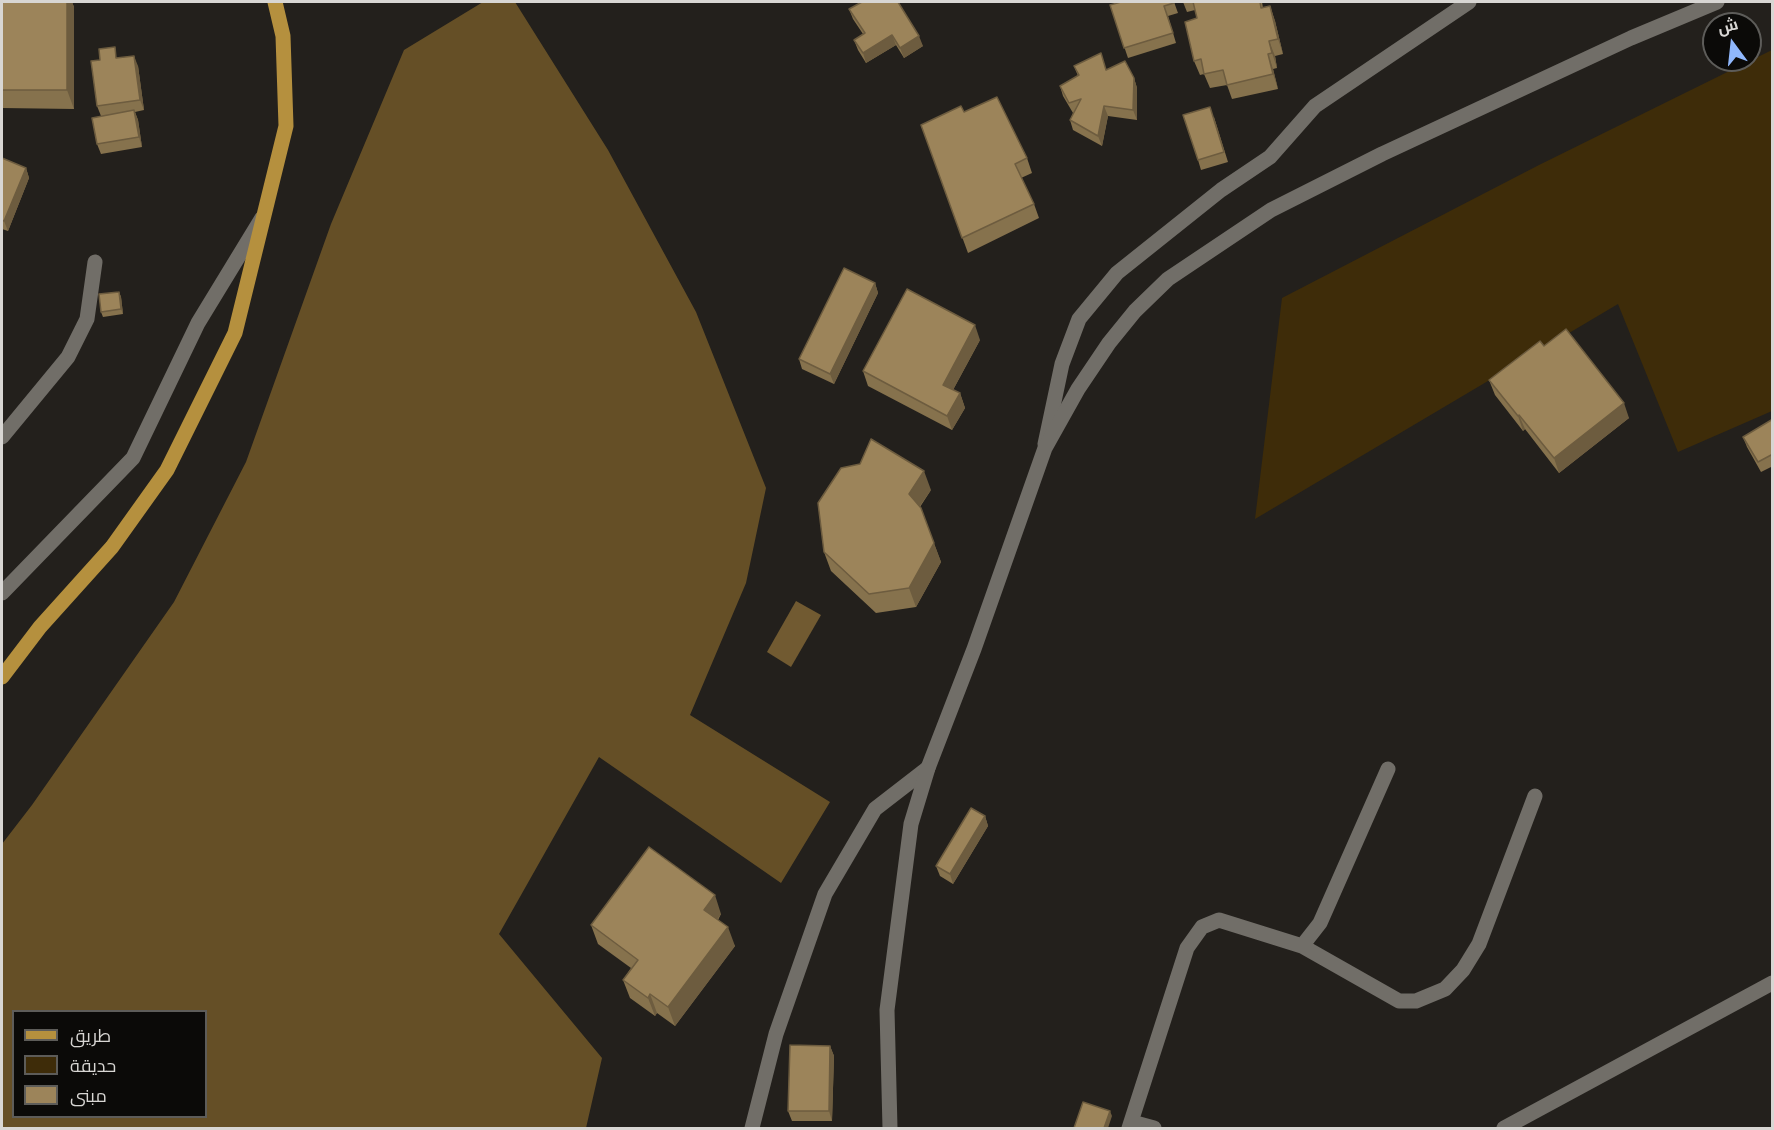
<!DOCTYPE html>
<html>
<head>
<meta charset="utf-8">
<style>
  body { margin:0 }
  #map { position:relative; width:1774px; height:1130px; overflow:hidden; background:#23201c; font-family:"Varela Round",Cairo,sans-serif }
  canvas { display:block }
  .frame { position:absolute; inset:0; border:3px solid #d8d6d3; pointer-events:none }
  .legend { position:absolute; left:12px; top:1010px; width:195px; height:108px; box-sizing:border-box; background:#0b0a08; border:2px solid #5d5c59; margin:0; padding:8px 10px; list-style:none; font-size:18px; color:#d8d6d3 }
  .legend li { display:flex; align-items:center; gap:12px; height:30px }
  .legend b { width:30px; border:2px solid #5d5c59 }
  .north { position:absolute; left:1702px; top:12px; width:60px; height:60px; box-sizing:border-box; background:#0b0a08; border:2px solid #5d5c59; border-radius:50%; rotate:345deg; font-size:16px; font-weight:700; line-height:24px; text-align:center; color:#d8d6d3 }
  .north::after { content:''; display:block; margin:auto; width:21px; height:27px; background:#90b8fd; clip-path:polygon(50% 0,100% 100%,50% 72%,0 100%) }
</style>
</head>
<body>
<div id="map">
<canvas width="1774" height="1130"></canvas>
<div class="frame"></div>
<ul class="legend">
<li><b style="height:8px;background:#b5903e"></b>طريق</li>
<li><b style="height:16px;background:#3e2c09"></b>حديقة</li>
<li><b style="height:16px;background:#9c845a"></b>مبنى</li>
</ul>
<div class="north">ش</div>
</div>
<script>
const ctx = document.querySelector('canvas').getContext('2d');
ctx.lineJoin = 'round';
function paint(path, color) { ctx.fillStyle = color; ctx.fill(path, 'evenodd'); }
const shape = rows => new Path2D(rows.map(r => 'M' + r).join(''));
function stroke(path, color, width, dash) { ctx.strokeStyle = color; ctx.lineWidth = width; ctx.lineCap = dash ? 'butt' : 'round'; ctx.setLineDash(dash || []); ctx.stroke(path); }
const green = shape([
  [1772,50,1772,411,1678,452,1618,304,1255,519,1282,298,1539,165]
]);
const forest = shape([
  [483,2,515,2,608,150,696,312,766,488,746,583,690,715,830,802,781,883,599,757,499,934,602,1058,586,1128,2,1128,2,844,32,805,174,602,246,462,331,224,404,50],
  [14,1012,206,1012,206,1116,14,1116]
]);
const water = shape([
  [796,601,821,615,791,667,767,652]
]);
const lane = shape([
  [1045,444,1062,364,1079,319,1117,273,1221,190,1270,157,1315,106,1469,2]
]);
const street = shape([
  [2,437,68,357,87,319,95,262],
  [2,593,133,458,198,323,262,218],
  [1302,946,1399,1001,1416,1001,1445,989,1463,970,1479,944,1535,796],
  [1132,1122,1154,1128],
  [752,1128,776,1034,825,894,875,809,928,768],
  [1129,1128,1187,948,1202,927,1219,920,1302,946,1320,923,1388,769],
  [1504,1128,1772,983]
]);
const secondary = shape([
  [890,1128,887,1010,911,824,928,768,974,649,1045,448,1078,389,1109,343,1135,311,1168,279,1271,210,1382,154,1631,38,1717,2]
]);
const primary = shape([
  [2,677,40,627,112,547,167,470,235,333,286,126,283,36,275,2]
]);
const wall = shape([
  [2,2,72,2,74,7,74,109,2,108],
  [1121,2,1174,2,1178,13,1168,16,1176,43,1128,58,1110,5],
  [1183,2,1262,2,1263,8,1270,6,1275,21,1283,54,1275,56,1277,68,1273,69,1278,89,1232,99,1227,85,1210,88,1204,74,1200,75,1194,61,1197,18,1195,10,1187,12],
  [849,9,923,46,904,58,896,45,866,63,858,50,854,40,863,34,853,19],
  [119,58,138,66,144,110,135,112,138,120,142,147,101,154,97,144,101,116,97,106],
  [1074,66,1107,70,1134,78,1137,88,1137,120,1108,116,1102,146,1073,130,1070,120,1073,113,1063,96,1060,86,1078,76],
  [964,112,1027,158,1032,173,1021,178,1034,204,1039,218,968,253,921,125],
  [1214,117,1228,162,1201,170,1198,160],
  [2,158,26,168,29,178,8,231,2,229],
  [875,283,878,293,834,384,802,369,799,359],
  [119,292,121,297,123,314,103,317,101,312],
  [980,340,953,390,960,393,965,408,952,430,868,386,863,371],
  [1544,346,1629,418,1559,473,1525,429,1523,431,1495,395,1489,380],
  [1773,419,1773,466,1761,472,1747,447,1743,437],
  [931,490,920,507,941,562,916,607,876,613,831,571,824,552],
  [985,816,988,826,953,884,940,876,936,866],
  [721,914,718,920,735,946,675,1026,657,1013,655,1016,630,998,623,980,631,968,598,944,591,925],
  [830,1046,834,1056,832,1121,792,1121,788,1111]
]);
const shadedWall = shape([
  [67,2,72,2,74,7,74,109,67,90],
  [1270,6,1275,21,1283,54,1278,39],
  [892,35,896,45,866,63,863,53],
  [919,36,923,46,904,58,900,48],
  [1269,41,1275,56,1277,68,1272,53],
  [1268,54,1273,69,1278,89,1273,74],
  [134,56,138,66,144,110,140,100],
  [1134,78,1137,88,1137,120,1133,110],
  [1104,106,1108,116,1102,146,1098,136],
  [134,110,138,120,142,147,139,137],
  [26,168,29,178,8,231,4,221],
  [875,283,878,293,834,384,830,374],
  [119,292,121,297,123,314,121,309],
  [975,325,980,340,948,399,943,385],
  [960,393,965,408,952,430,947,416],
  [1624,403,1629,418,1559,473,1554,458],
  [1519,415,1525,429,1523,431,1518,416],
  [924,471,931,490,915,513,909,494],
  [934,543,941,562,916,607,909,588],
  [985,816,988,826,953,884,950,874],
  [715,895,721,914,711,928,704,910],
  [728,927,735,946,675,1026,668,1007],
  [650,994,657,1013,655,1016,648,998],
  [830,1046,834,1056,832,1121,829,1111],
  [1110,1111,1112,1116,1108,1128,1104,1128]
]);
const building = shape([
  [2,2,67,2,67,90,2,90,2,2],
  [862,2,898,2,919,36,900,48,892,35,863,53,854,40,865,33,849,9,862,2],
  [1121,2,1174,2,1174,3,1164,6,1173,33,1124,48,1110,5,1121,2],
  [1193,2,1260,2,1261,8,1270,6,1278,39,1269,41,1272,53,1268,54,1273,74,1227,85,1223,70,1204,74,1201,59,1194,61,1185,22,1197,18,1193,2],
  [115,47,116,58,134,56,140,100,97,106,91,61,100,60,99,49,115,47],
  [1101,53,1106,70,1125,61,1134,78,1133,110,1104,106,1098,136,1070,120,1081,99,1069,103,1060,86,1079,75,1074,66,1101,53],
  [997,97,1027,158,1015,164,1034,204,962,238,921,125,961,106,964,112,997,97],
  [1210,107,1224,152,1198,160,1183,115,1210,107],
  [134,110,139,137,97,144,92,118,134,110],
  [2,158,26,168,4,221,2,220,2,158],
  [844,268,875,283,830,374,799,359,844,268],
  [907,289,975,325,943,385,960,393,947,416,863,371,907,289],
  [119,292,121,309,101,312,99,294,119,292],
  [1566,329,1624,403,1554,458,1519,415,1518,416,1489,380,1540,341,1544,346,1566,329],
  [1773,419,1773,454,1758,462,1743,437,1773,419],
  [871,439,924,471,909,494,921,508,934,543,909,588,869,594,824,552,818,503,841,468,860,464,871,439],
  [971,808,985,816,950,874,936,866,971,808],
  [649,847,715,895,704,910,728,927,668,1007,650,994,648,998,623,980,638,960,591,925,649,847],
  [790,1045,830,1046,829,1111,788,1111,790,1045],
  [1083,1102,1110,1111,1104,1128,1074,1128,1083,1102]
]);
paint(green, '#3e2c09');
paint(forest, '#654f26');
paint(water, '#715a31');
stroke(lane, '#716e68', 15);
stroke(street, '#716e68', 15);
stroke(secondary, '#716e68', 15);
stroke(primary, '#b5903e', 15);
paint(wall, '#86724d');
paint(shadedWall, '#6d5c3f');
paint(building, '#9c845a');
stroke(building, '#6d5c3f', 1.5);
</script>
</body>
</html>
